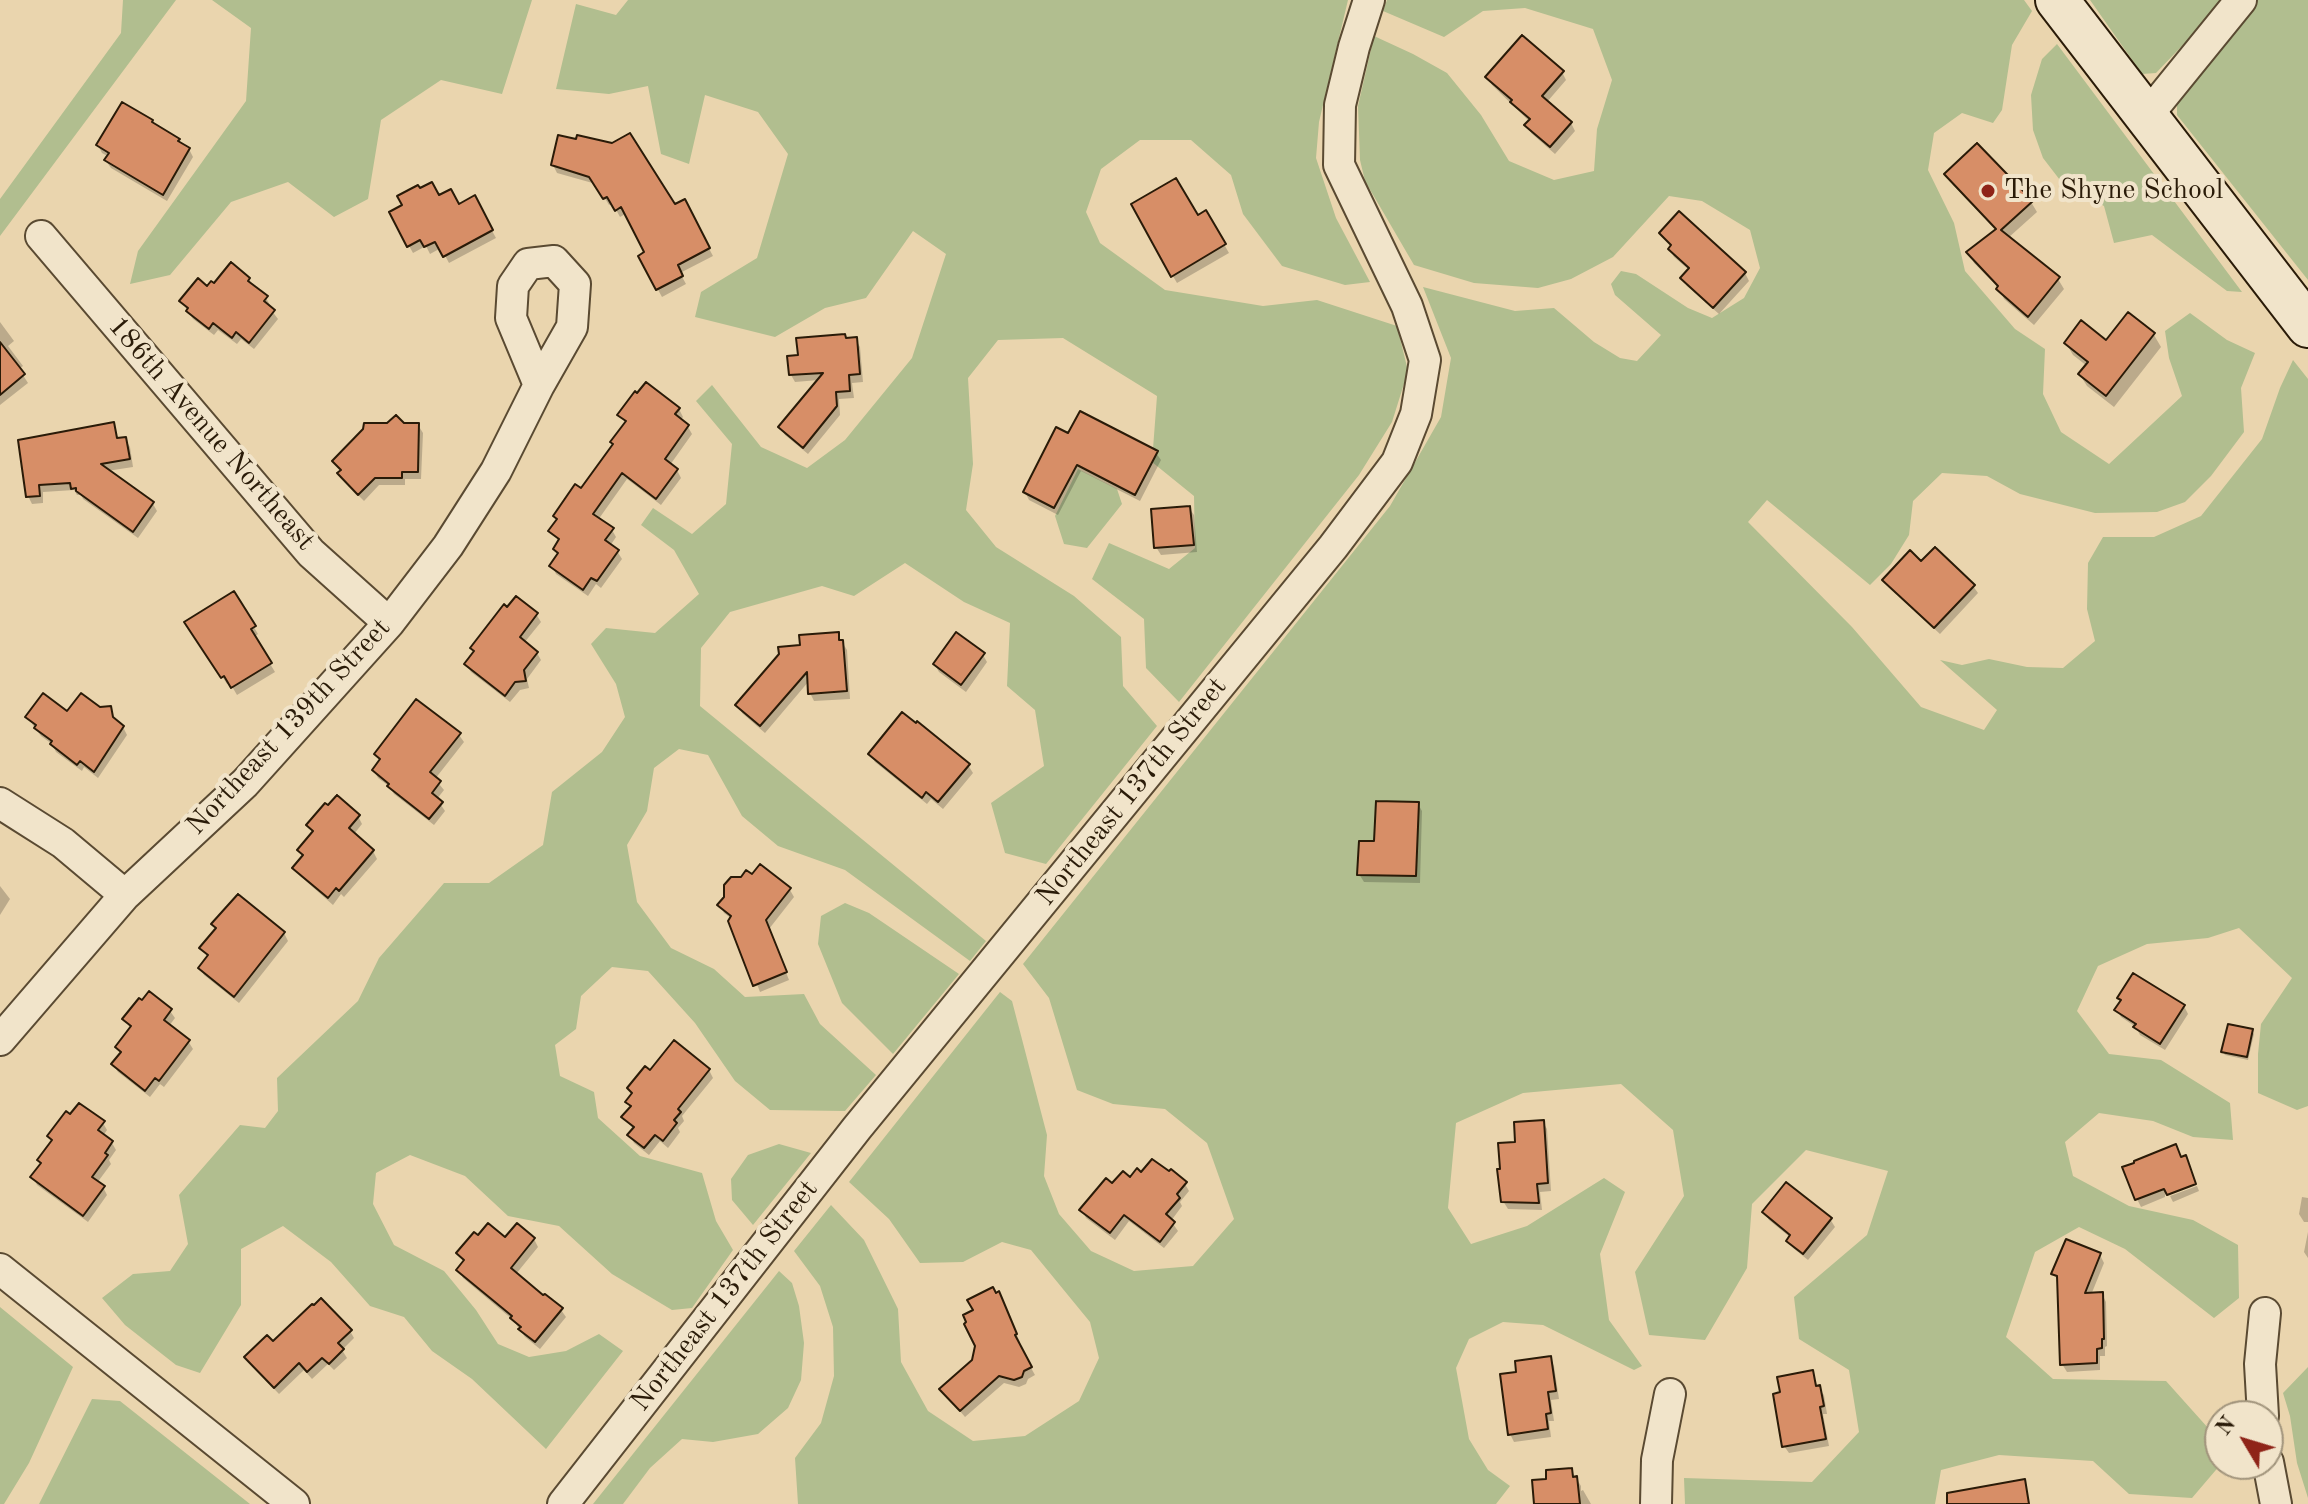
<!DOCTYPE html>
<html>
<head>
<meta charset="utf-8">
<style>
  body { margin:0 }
  #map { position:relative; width:2308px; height:1504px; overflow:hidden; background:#ead5ae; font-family:"Old Standard TT",serif }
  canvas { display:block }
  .north { position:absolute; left:2204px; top:1400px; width:80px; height:80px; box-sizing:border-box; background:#f1e4ca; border:2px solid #a1947c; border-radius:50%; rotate:308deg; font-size:22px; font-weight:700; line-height:32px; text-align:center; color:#2a1b08 }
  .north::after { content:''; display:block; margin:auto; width:28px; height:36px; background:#8f2418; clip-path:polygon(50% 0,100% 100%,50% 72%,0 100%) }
</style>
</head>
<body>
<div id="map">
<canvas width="2308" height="1504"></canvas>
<div class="north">N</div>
</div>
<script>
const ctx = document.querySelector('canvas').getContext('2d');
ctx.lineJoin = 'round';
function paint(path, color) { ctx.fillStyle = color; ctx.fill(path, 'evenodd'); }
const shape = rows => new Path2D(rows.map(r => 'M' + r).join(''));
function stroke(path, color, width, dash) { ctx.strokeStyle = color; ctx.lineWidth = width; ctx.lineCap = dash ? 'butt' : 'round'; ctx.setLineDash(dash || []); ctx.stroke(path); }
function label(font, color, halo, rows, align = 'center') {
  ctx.font = font + ' "Old Standard TT",serif'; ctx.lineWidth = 8; ctx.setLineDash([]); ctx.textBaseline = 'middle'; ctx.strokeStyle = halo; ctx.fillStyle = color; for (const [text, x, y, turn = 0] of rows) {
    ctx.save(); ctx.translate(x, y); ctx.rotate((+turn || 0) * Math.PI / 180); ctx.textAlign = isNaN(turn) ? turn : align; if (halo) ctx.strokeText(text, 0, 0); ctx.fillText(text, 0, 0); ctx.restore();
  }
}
const green = shape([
  [123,0,176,0,0,236,0,199,121,33],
  [212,0,532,0,502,94,441,80,381,120,368,199,334,217,288,182,231,202,170,275,130,284,138,251,246,101,251,28],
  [628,0,1348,0,1319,122,1316,158,1336,218,1370,282,1345,285,1282,266,1243,214,1231,175,1191,140,1140,140,1101,169,1086,212,1100,243,1165,290,1263,306,1317,300,1397,326,1408,371,1392,422,1359,475,1179,702,1146,668,1144,619,1092,579,1109,543,1169,569,1195,548,1194,496,1152,462,1157,396,1063,338,998,340,968,378,973,464,966,510,996,547,1074,596,1121,637,1123,686,1157,726,1046,864,1005,853,991,803,1044,766,1035,710,1007,686,1010,623,964,602,905,563,854,596,822,586,730,612,701,648,700,706,986,941,970,961,845,870,778,846,742,816,708,755,679,749,654,768,647,811,627,845,637,902,671,948,714,969,745,997,804,994,820,1024,876,1075,845,1111,770,1110,735,1081,695,1023,648,971,612,967,581,996,576,1029,555,1045,560,1076,594,1092,598,1118,640,1156,702,1173,716,1221,733,1250,692,1308,672,1310,612,1274,559,1226,508,1216,465,1176,410,1155,376,1173,373,1204,394,1245,444,1271,476,1310,498,1344,529,1357,566,1351,599,1334,623,1351,546,1449,472,1379,432,1351,404,1317,370,1306,331,1262,283,1226,241,1249,241,1305,200,1373,176,1365,125,1325,102,1298,133,1274,170,1271,188,1244,179,1195,240,1125,265,1128,278,1111,277,1078,358,1001,379,958,444,883,489,883,543,845,552,792,602,752,625,717,616,684,591,644,606,628,655,633,699,594,674,550,641,525,653,508,692,534,726,504,732,444,696,401,712,385,761,447,807,468,845,440,912,358,946,254,913,231,866,298,825,308,775,337,695,317,701,292,757,258,788,154,758,112,705,95,689,164,661,154,648,86,609,94,556,89,576,4,616,15],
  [1387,0,2024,0,2032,11,2012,45,2002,110,1993,123,1962,113,1934,133,1928,170,1954,223,1965,271,2015,329,2045,349,2043,394,2061,432,2109,464,2182,396,2169,358,2165,331,2190,313,2227,340,2255,353,2241,388,2244,432,2211,476,2185,502,2157,512,2095,513,2020,494,1987,476,1942,473,1913,501,1909,535,1891,564,1870,585,1767,500,1748,522,1852,627,1921,707,1984,730,1997,710,1940,660,1962,665,1989,659,2027,667,2063,668,2095,641,2087,609,2088,563,2103,537,2154,537,2201,516,2262,439,2280,388,2293,360,2308,379,2308,1106,2297,1110,2258,1093,2258,1054,2261,1024,2292,978,2239,928,2208,938,2147,944,2098,966,2077,1011,2109,1054,2161,1060,2230,1103,2233,1140,2193,1137,2153,1121,2099,1113,2065,1142,2073,1176,2129,1206,2193,1220,2238,1245,2239,1298,2214,1318,2125,1249,2079,1227,2035,1252,2006,1337,2053,1379,2166,1381,2209,1429,2220,1454,2221,1464,2192,1498,2129,1494,2093,1461,1999,1455,1941,1470,1935,1504,1685,1504,1684,1478,1812,1482,1859,1432,1849,1370,1799,1339,1794,1297,1867,1235,1888,1171,1806,1150,1752,1204,1747,1268,1705,1340,1649,1335,1635,1272,1684,1196,1673,1130,1621,1084,1523,1093,1456,1123,1448,1208,1471,1244,1527,1226,1604,1178,1625,1192,1600,1254,1609,1320,1642,1366,1634,1370,1543,1325,1503,1322,1469,1339,1456,1368,1469,1439,1488,1470,1510,1486,1496,1504,798,1504,795,1458,821,1423,834,1376,833,1327,820,1286,794,1251,831,1205,864,1240,898,1309,901,1362,928,1411,973,1441,1025,1436,1079,1401,1099,1358,1090,1322,1031,1250,1002,1242,963,1262,920,1263,889,1219,849,1182,1000,992,1012,1001,1047,1135,1044,1176,1059,1214,1091,1251,1134,1271,1193,1266,1234,1219,1207,1143,1165,1109,1113,1104,1077,1090,1049,998,1023,964,1390,506,1441,417,1451,358,1423,287,1515,311,1554,308,1594,342,1620,358,1637,361,1661,335,1615,295,1611,284,1621,271,1636,274,1688,308,1712,318,1744,298,1760,268,1750,230,1702,201,1669,196,1613,257,1571,279,1538,288,1474,283,1414,265,1365,181,1360,160,1358,106,1374,36,1413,54,1447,73,1481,115,1509,161,1554,180,1594,171,1597,129,1612,80,1593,29,1525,8,1483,11,1444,37,1383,11],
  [2090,0,2226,0,2156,73,2142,74],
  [2255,0,2308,0,2308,280,2177,115,2177,98],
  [2057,44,2242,292,2227,291,2152,235,2114,243,2104,206,2063,184,2043,158,2033,130,2031,95,2042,59],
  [1078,469,1117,489,1122,504,1087,548,1064,544,1055,516],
  [845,903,869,913,959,974,893,1054,842,1003,818,944,821,916],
  [779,1144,811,1153,753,1225,732,1200,731,1179,748,1155],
  [779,1271,792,1283,799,1306,804,1343,801,1380,788,1408,758,1434,713,1442,682,1439,650,1468,623,1504,593,1504],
  [0,1307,73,1367,29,1463,4,1504,0,1504],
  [2308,1367,2308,1498,2297,1463,2290,1416,2283,1393],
  [92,1399,120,1401,250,1504,39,1504]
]);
const shadow = shape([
  [1562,72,1566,80,1547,102,1571,123,1575,131,1555,154,1531,133,1527,125,1530,122,1492,85,1487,77],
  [560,137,675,206,684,202,713,256,680,273,686,284,662,297,640,257,647,253,627,213,620,217,613,204,609,205,596,184,557,173,553,165],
  [178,140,181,145,189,149,193,157,167,201,111,168,106,161,109,157,102,153,98,145],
  [1947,175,2031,202,2037,212,2008,238,2058,279,2064,289,2034,325,2004,299,1999,288,1974,263,1969,253,1997,231,1953,185],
  [439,198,458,206,474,198,496,238,449,263,441,248,430,254,426,246,413,253,391,213],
  [1206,213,1229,253,1177,283,1154,244],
  [1661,234,1745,273,1749,281,1719,314,1687,286,1682,278,1689,270,1674,257,1670,250,1672,247],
  [249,279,254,288,266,298,270,305,269,307,278,319,254,349,241,339,237,344,218,330,214,335,193,319,182,302,214,285],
  [2128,315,2154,335,2161,347,2114,407,2087,386,2080,375,2087,366,2073,355,2066,343,2106,343],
  [0,322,14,341,8,346,23,366,19,369,28,383,0,405],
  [847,340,856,340,860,347,863,382,852,383,854,398,839,399,840,415,808,454,785,435,780,428,819,380,795,382,791,375],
  [679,409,683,417,680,421,688,427,692,434,670,465,677,470,681,478,661,505,627,479,598,520,612,530,616,537,610,546,617,551,622,559,601,588,596,584,588,596,556,574,552,566,559,556,555,549,560,542,550,531,614,446,626,424,620,415],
  [113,425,118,440,125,439,130,447,133,467,107,471,153,504,157,511,138,538,83,499,81,495,77,495,74,490,43,492,43,503,32,504,28,496,20,442],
  [403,425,418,425,423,433,421,479,405,479,405,485,379,485,364,501,344,481,340,474,342,472,335,462,365,430],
  [1069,436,1156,453,1161,460,1140,501,1081,471,1058,515,1029,500,1025,492],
  [1189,508,1194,515,1197,552,1161,555,1156,547],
  [1921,564,1973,586,1978,593,1940,634,1889,587,1885,580],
  [234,594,258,634,254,637,275,672,237,695,230,683,227,684,187,622],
  [536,614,541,622,524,643,537,653,541,660,527,679,529,688,520,690,510,702,471,672,466,664],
  [837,634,847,650,850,699,814,701,810,693,809,681,765,733,742,713,738,705,802,647],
  [983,655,987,662,966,692,939,672,935,665],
  [110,708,115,722,123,727,127,735,98,778,84,767,82,771,56,752,52,744,41,736,27,717],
  [459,735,464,742,435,779,444,790,437,799,445,811,434,825,394,794,390,787,378,778,374,771,381,762,376,754],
  [870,754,968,765,973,773,943,809,931,799,927,804,875,762],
  [1418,804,1422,811,1420,883,1364,882,1359,874,1376,843],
  [358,816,362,824,354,834,373,851,377,859,344,897,341,894,333,905,299,875,295,868,304,858,299,850,314,834,309,825],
  [742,878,790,890,794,897,769,929,789,980,760,992,732,919,724,913,720,905],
  [0,886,10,899,0,915],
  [213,924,284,933,288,941,239,1003,204,975,200,968,208,958,202,948,217,930],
  [2119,998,2184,1006,2188,1014,2165,1050,2140,1035,2136,1027,2121,1017,2117,1010,2122,1002],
  [170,1011,175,1018,169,1026,188,1041,193,1049,164,1087,160,1084,150,1097,118,1072,113,1064,121,1054,117,1047,131,1029,124,1019],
  [2252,1031,2254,1034,2248,1060,2225,1055,2223,1052],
  [709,1070,713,1078,682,1116,684,1121,678,1128,680,1132,668,1148,660,1141,649,1155,634,1143,630,1135,634,1130,624,1118,631,1108,628,1102,633,1095,629,1088,650,1073],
  [1543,1122,1547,1129,1551,1191,1540,1192,1542,1210,1508,1209,1503,1201,1517,1144],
  [103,1123,107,1130,103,1136,112,1143,116,1150,109,1160,111,1164,97,1183,103,1187,107,1195,88,1222,37,1185,33,1177,42,1165,53,1142,50,1136],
  [2181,1159,2189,1165,2195,1182,2165,1193,2165,1197,2141,1207,2137,1199],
  [1141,1174,1169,1174,1185,1184,1189,1191,1180,1202,1182,1206,1171,1221,1178,1231,1164,1248,1129,1221,1115,1240,1086,1218,1082,1210,1113,1186],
  [2197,1186,2199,1191,2173,1202,2170,1196],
  [2302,1197,2308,1198,2308,1222,2304,1222,2299,1214],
  [1764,1213,1830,1219,1835,1227,1808,1260,1793,1248,1788,1241,1791,1238,1769,1220],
  [2308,1232,2308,1258,2304,1252],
  [534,1239,538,1247,516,1274,561,1310,566,1317,540,1349,525,1337,513,1320,463,1278,459,1270,465,1263,458,1254,505,1240],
  [2100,1255,2104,1263,2091,1295,2102,1294,2106,1302,2107,1346,2105,1347,2105,1356,2100,1356,2100,1370,2067,1372,2062,1364,2058,1281,2054,1274],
  [1002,1301,1020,1342,1017,1343,1035,1375,1028,1379,1026,1384,1019,1387,1004,1383,965,1417,942,1390,974,1361],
  [350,1331,354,1338,342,1350,347,1358,334,1370,328,1364,312,1379,304,1370,279,1394,251,1365,247,1358,273,1344],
  [1550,1358,1554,1366,1559,1399,1551,1400,1554,1421,1549,1421,1551,1437,1514,1442,1510,1434,1518,1374],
  [1812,1372,1818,1388,1824,1395,1827,1414,1823,1414,1829,1446,1789,1453,1784,1446],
  [1571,1470,1581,1486,1581,1491,1583,1490,1591,1504,1536,1504,1549,1481]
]);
const building = shape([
  [1522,35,1564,71,1542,96,1572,122,1550,147,1524,125,1530,119,1510,102,1512,100,1485,77,1522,35],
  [122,102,153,120,152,122,180,139,178,141,190,148,163,195,104,160,109,153,96,145,122,102],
  [630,133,675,204,685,199,710,248,678,265,683,276,656,290,638,256,644,252,621,207,615,211,607,197,603,199,589,177,551,165,558,135,576,139,577,135,612,143,630,133],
  [1977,143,2033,201,2001,230,2060,277,2028,317,1996,289,1998,286,1966,252,1996,229,1944,174,1977,143],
  [1176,178,1198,215,1206,210,1226,244,1171,277,1131,204,1176,178],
  [432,182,439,195,451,189,459,204,475,195,493,230,443,257,435,242,424,247,420,240,407,247,389,212,402,205,397,196,418,185,420,188,432,182],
  [1679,211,1746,272,1713,308,1680,278,1689,268,1668,249,1671,245,1659,233,1679,211],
  [231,262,250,278,248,281,268,296,264,301,275,310,249,343,236,332,232,338,213,323,209,329,186,311,188,308,179,301,198,278,207,286,211,281,214,283,231,262],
  [2128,312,2155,333,2106,396,2078,374,2088,362,2064,343,2081,320,2106,340,2128,312],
  [845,334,846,338,857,337,860,374,849,375,850,391,836,392,837,406,803,448,778,427,823,373,789,375,787,356,798,355,796,338,845,334],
  [0,342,25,374,0,395,0,342],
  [646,382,680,408,675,414,689,425,665,459,678,469,656,499,622,473,593,514,614,528,605,540,619,550,597,581,591,578,583,590,549,566,558,553,553,549,559,539,548,531,557,519,553,516,575,484,581,488,613,444,610,442,626,421,617,415,635,391,637,393,646,382],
  [1080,411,1158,451,1135,495,1077,465,1054,508,1023,492,1056,427,1068,433,1080,411],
  [396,415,404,423,419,423,418,472,402,472,402,478,375,478,358,495,337,473,341,470,332,461,363,429,364,423,387,423,396,415],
  [114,422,117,438,126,437,130,459,101,464,154,502,133,532,76,491,76,488,71,489,70,483,39,485,40,496,26,497,18,440,114,422],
  [1190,506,1194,545,1154,548,1151,509,1190,506],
  [1935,547,1975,585,1934,628,1882,580,1910,550,1921,561,1935,547],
  [234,591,256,626,251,629,272,663,231,688,224,676,221,678,184,622,234,591],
  [516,596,538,613,520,637,538,652,524,670,526,681,515,682,505,696,464,664,474,651,470,648,504,604,507,607,516,596],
  [839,632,839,640,843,640,847,691,808,694,807,672,760,726,735,705,779,654,778,647,800,645,799,635,839,632],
  [956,632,985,653,961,685,933,664,956,632],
  [43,693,67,711,81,693,100,707,111,706,113,717,124,726,94,772,80,761,77,765,50,744,52,741,34,728,36,725,25,717,43,693],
  [416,699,461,733,430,772,441,781,432,793,443,802,429,819,387,786,389,784,372,770,380,759,374,754,416,699],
  [902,712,916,723,917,721,970,764,938,802,926,792,922,798,868,754,902,712],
  [337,795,360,815,349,828,374,850,339,891,336,888,328,898,292,868,303,855,297,850,313,831,306,825,325,803,328,805,337,795],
  [1376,801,1419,802,1416,876,1357,875,1359,841,1374,841,1376,801],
  [760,864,791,888,766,920,787,972,753,986,728,921,731,916,717,905,724,897,724,885,731,877,741,877,746,870,752,874,760,864],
  [238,894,285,932,234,997,198,968,208,955,199,948,216,928,211,924,238,894],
  [2133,973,2185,1005,2160,1044,2133,1027,2136,1024,2114,1010,2121,1000,2117,998,2133,973],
  [149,991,172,1009,164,1020,190,1040,159,1081,155,1078,145,1091,111,1064,121,1052,115,1047,131,1026,122,1019,139,998,142,1000,149,991],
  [2228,1024,2253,1029,2247,1057,2221,1052,2228,1024],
  [674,1040,710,1069,678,1109,681,1112,674,1120,677,1123,663,1141,655,1135,644,1148,627,1135,634,1127,621,1117,631,1106,625,1102,632,1093,627,1088,645,1066,650,1070,674,1040],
  [79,1103,105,1121,98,1130,113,1141,105,1153,108,1155,92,1177,105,1186,83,1216,30,1177,41,1163,37,1160,52,1140,47,1136,66,1111,70,1114,79,1103],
  [1544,1120,1548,1183,1537,1184,1539,1203,1501,1202,1497,1169,1500,1169,1498,1143,1515,1142,1514,1122,1544,1120],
  [2176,1144,2181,1157,2186,1155,2196,1184,2167,1195,2164,1189,2135,1200,2122,1167,2134,1163,2134,1161,2176,1144],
  [1152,1159,1169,1171,1171,1169,1187,1182,1177,1194,1180,1198,1166,1214,1175,1222,1160,1242,1124,1215,1110,1233,1079,1210,1106,1178,1112,1183,1123,1171,1130,1177,1137,1168,1141,1172,1152,1159],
  [1786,1182,1832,1218,1803,1254,1786,1241,1790,1235,1762,1212,1786,1182],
  [488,1223,505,1237,517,1223,535,1238,511,1268,543,1295,545,1294,563,1308,535,1342,518,1329,521,1327,510,1318,512,1316,456,1270,464,1260,456,1253,474,1232,478,1235,488,1223],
  [2066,1239,2101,1253,2085,1293,2103,1292,2104,1339,2102,1339,2102,1348,2097,1349,2097,1363,2060,1365,2057,1276,2051,1274,2066,1239],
  [993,1287,996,1293,999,1291,1017,1334,1015,1335,1032,1367,1024,1371,1022,1377,1014,1380,999,1376,960,1411,939,1389,972,1360,975,1346,964,1324,966,1322,963,1315,973,1310,967,1300,993,1287],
  [321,1298,352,1330,338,1343,344,1349,329,1364,322,1358,307,1372,299,1363,274,1388,244,1357,267,1335,273,1341,312,1304,314,1305,321,1298],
  [1551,1356,1556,1391,1548,1392,1551,1413,1546,1414,1548,1429,1508,1435,1500,1374,1516,1372,1515,1361,1551,1356],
  [1813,1370,1816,1386,1820,1385,1824,1406,1820,1407,1826,1439,1782,1447,1773,1394,1780,1392,1777,1377,1813,1370],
  [1572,1468,1573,1477,1577,1476,1580,1504,1534,1504,1532,1480,1546,1479,1546,1470,1572,1468],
  [2025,1479,2029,1504,1947,1504,1947,1493,2025,1479]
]);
const street = shape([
  [2146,117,2241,0],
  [41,236,311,553,389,623],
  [0,803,63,843,125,895],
  [0,1040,125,895,245,783,389,623,448,546,496,471,539,385,572,327,575,284,554,261,528,264,513,286,511,318,539,385],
  [0,1269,294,1504],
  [2263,1416,2260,1364,2265,1313],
  [2268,1462,2276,1504],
  [563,1504,857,1128,1333,547,1397,462,1416,414,1425,360,1407,306,1339,165,1340,105,1354,47,1369,0],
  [1656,1504,1657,1460,1670,1394]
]);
const secondary = shape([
  [2057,0,2308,326]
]);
const markers = [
  [1988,191,8,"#8f2418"]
];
const poiNames = [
  ["The Shyne School",2004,191]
];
const streetNames = [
  ["186th Avenue Northeast",211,434,49],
  ["Northeast 139th Street",289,727,-47],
  ["Northeast 137th Street",1132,792,-51],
  ["Northeast 137th Street",725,1296,-52]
];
paint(green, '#b1be8f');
paint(shadow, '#0003');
paint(building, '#d78e67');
stroke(building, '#2a1b08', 2);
stroke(street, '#5a4a32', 34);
stroke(secondary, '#2a1b08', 46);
stroke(street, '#f1e4ca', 30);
stroke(secondary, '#f1e4ca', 42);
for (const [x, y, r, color] of markers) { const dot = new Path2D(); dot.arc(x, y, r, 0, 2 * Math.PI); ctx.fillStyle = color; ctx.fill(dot); stroke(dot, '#f1e4ca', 3); }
label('28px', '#2a1b08', '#f1e4ca', poiNames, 'left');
label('28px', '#2a1b08', '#f1e4ca', streetNames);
</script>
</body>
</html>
